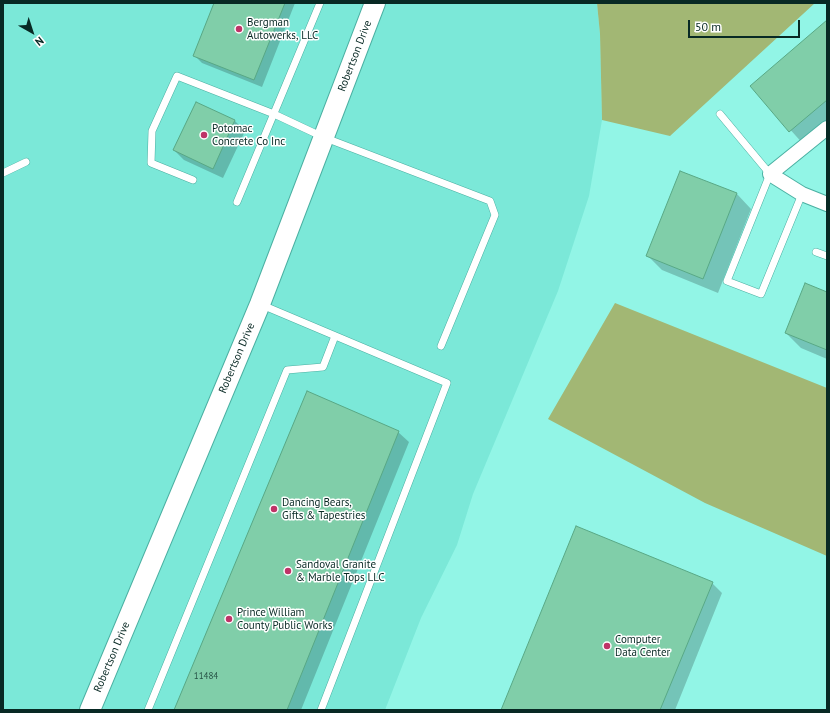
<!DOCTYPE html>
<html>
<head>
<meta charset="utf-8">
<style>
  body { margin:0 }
  #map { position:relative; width:830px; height:713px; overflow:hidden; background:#92f5e6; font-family:"PT Sans",sans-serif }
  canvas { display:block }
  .frame { position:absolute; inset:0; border:4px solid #082924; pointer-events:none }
  .north { position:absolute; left:12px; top:12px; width:40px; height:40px; -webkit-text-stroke:3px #fff; paint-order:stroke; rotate:141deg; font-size:11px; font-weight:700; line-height:16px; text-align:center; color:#082924 }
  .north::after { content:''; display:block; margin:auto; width:14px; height:18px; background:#082924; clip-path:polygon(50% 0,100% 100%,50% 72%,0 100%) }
  .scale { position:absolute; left:688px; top:20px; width:112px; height:18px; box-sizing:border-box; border:2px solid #082924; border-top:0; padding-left:5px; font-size:12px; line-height:14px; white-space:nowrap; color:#082924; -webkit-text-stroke:3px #fff; paint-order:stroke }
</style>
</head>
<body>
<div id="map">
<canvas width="830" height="713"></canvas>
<div class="frame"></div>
<div class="north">N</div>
<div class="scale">50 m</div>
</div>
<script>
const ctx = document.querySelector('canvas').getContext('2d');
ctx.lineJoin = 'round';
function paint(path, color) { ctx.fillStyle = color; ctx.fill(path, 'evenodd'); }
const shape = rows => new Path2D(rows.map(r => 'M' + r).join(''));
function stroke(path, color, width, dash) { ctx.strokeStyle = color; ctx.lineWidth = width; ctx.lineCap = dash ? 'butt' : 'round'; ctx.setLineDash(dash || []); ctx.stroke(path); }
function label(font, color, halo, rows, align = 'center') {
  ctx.font = font + ' "PT Sans",sans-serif'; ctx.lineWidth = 3; ctx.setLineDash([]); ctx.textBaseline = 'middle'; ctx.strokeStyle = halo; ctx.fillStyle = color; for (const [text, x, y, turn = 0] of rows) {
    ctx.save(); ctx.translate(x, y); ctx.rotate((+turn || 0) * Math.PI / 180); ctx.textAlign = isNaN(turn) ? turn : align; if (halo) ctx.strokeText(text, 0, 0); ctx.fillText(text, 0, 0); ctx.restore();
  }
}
const built = shape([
  [3,3,597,3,600,34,602,120,589,196,558,291,473,494,457,545,421,618,385,710,3,710]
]);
const green = shape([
  [597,3,815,3,670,136,602,120,600,34],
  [615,303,827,388,827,556,705,503,548,419]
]);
const shadow = shape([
  [215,3,295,3,262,87,202,63,194,55],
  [827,22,827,127,805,146,751,86],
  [196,103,235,121,245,131,223,178,184,160,174,150],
  [681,172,737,194,751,209,718,293,662,270,647,255],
  [827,293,827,359,801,348,786,333],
  [398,432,409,442,301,710,176,710],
  [712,583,722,593,675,710,502,710]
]);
const building = shape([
  [214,3,285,3,254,80,193,56,214,3],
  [827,20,827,100,789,132,750,86,827,20],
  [196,102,235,120,213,169,173,150,196,102],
  [680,171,737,193,703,279,646,256,680,171],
  [805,283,827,292,827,350,785,333,805,283],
  [307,391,399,431,287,710,174,710,307,391],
  [576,526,713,582,660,710,501,710,576,526]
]);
const lane = shape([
  [720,114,770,174,727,281,761,294,802,194],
  [3,173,26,162],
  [193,180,151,163,152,131,177,76,274,114,323,137,490,201,495,215,441,346],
  [237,202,320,3],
  [816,252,827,256],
  [262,305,447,383,321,710],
  [148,710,287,370,323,367,335,336]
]);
const street = shape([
  [827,128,770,174,802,194,827,204]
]);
const secondary = shape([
  [90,710,260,304,375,3]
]);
const markers = [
  [239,29,4,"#bf3367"],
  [204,135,4,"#bf3367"],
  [274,509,4,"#bf3367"],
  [288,571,4,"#bf3367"],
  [229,619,4,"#bf3367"],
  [607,646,4,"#bf3367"]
];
const numberNames = [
  ["11484",206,676]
];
const poiNames = [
  ["Bergman",247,23],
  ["Autowerks, LLC",247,36],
  ["Potomac",212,129],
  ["Concrete Co Inc",212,142],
  ["Dancing Bears,",282,503],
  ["Gifts & Tapestries",282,516],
  ["Sandoval Granite",296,565],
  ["& Marble Tops LLC",296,578],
  ["Prince William",237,613],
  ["County Public Works",237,626],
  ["Computer",615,640],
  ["Data Center",615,653]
];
const streetNames = [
  ["Robertson Drive",355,56,-69],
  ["Robertson Drive",237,358,-67],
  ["Robertson Drive",112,657,-67]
];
paint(built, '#7be8d8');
paint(green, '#a2b774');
paint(shadow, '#0003');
paint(building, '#80cea9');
stroke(building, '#58a885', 1);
stroke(lane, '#4bb0a2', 8);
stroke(street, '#4bb0a2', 16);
stroke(secondary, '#4bb0a2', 22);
stroke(lane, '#fff', 7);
stroke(street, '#fff', 14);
stroke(secondary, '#fff', 20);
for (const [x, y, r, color] of markers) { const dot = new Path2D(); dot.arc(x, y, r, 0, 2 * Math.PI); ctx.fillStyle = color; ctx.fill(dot); stroke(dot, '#fff', 1.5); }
label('9px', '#265245', null, numberNames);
label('11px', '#082924', '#fff', poiNames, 'left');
label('11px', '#082924', '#fff', streetNames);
</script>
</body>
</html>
